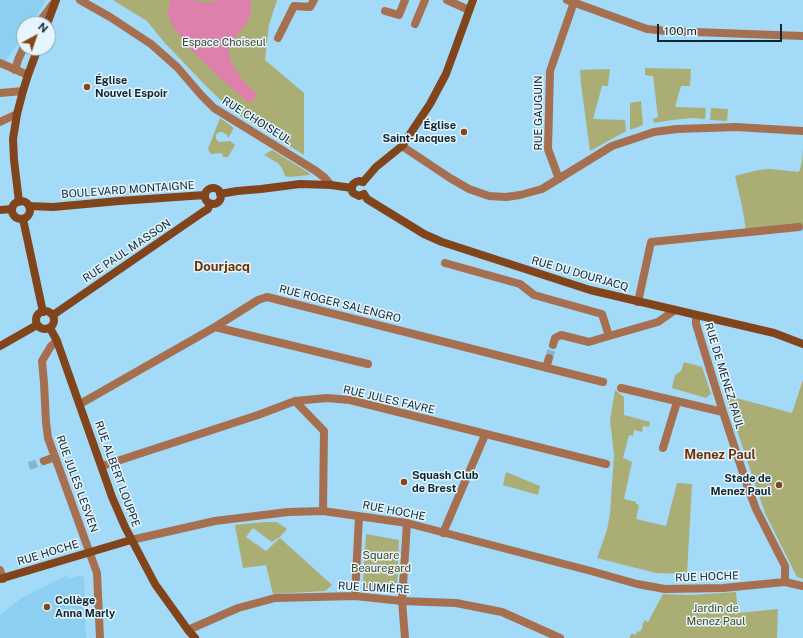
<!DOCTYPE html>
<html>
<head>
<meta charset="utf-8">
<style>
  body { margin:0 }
  #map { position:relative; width:803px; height:638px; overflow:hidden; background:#a2daf8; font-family:"Public Sans",sans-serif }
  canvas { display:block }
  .north { position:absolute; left:16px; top:16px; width:40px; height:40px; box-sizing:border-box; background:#e5f5fe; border:1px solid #90a2ac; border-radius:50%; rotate:40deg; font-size:11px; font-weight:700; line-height:16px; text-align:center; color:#102631 }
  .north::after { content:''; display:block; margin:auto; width:14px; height:18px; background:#884516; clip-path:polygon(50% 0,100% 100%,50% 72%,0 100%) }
  .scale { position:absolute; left:657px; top:24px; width:125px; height:18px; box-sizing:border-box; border:2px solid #102631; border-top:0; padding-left:5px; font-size:12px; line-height:14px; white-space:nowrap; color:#102631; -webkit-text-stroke:3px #e5f5fe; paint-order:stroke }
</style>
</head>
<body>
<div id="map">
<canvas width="803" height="638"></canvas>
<div class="north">N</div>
<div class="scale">100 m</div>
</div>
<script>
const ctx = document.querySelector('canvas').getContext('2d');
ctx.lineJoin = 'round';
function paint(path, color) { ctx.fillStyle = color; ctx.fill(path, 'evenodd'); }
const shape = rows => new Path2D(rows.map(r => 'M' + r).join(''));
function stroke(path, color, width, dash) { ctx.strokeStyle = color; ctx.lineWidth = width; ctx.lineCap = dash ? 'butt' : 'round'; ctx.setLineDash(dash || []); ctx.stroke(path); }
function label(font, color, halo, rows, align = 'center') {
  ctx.font = font + ' "Public Sans",sans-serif'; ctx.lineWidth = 3; ctx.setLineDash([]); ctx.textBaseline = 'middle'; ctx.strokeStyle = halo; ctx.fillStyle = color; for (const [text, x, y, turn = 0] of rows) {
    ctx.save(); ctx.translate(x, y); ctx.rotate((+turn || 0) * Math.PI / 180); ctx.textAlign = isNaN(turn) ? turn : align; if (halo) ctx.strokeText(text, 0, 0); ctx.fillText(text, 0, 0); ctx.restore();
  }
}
const built = shape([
  [0,0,46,0,31,24,24,24,24,34,0,69],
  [67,575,69,579,77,576,84,577,86,638,0,638,0,615,23,597]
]);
const green = shape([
  [113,0,277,0,269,25,265,60,304,93,304,155,231,110,205,85,164,42,147,21],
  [645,68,691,69,690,86,681,86,675,107,706,108,705,119,692,118,672,120,654,123,653,119,658,117,653,76,645,75],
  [610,69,608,86,602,86,593,119,625,120,626,131,590,151,581,84,580,70],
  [641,101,643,125,630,130,630,103],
  [711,108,728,109,727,121,710,120],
  [220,118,234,128,228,138,227,135,223,132,219,132,216,135,216,139,219,142,230,141,235,145,228,157,223,157,222,153,211,154,208,149],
  [803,148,803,225,746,230,742,206,735,176,758,170,770,169,799,172,802,162],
  [272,150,309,173,310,175,289,177,285,176,282,168,278,163,264,155],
  [684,362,702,367,711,394,706,398,672,388,675,375,681,371],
  [803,380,803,579,797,577,765,513,725,395,792,413],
  [615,390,624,397,624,415,650,422,649,427,643,426,642,432,634,430,633,436,629,435,623,458,632,462,624,499,636,502,636,504,639,505,636,519,666,526,677,483,692,484,687,574,656,573,597,558,607,530,610,514,614,455,610,420],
  [506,472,540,486,538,495,503,485],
  [265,522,277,522,287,529,280,537,272,542,253,528,246,537,266,551,280,538,332,585,325,591,273,594,266,565,243,568,235,525],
  [366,534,399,540,397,587,392,591,369,591,363,584],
  [736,592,738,613,778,609,777,638,629,638,632,633,635,635,638,631,640,632,643,626,642,625,645,620,648,622,663,594,691,595]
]);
const water = shape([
  [171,0,195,0,198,2,206,3,220,0,251,0,251,13,247,23,234,39,228,52,232,64,241,78,258,96,249,103,217,75,195,54,184,41,173,27,168,15,169,6]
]);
const streetTunnel = shape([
  [549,358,553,345],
  [29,466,44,461]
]);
const street = shape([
  [80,0,110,17,151,44,177,67,202,96,214,108,316,171,325,178,331,185],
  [447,0,469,10],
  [567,0,647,29,667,31,803,36],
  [385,11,399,15,405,0],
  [38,24,53,4],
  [415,24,425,0],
  [278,38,294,6,310,7,314,0],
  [0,63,28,75],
  [15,70,18,60,24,47],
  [0,93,23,91],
  [0,122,17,114],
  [402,146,450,178,469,189,489,196,506,197,520,195,542,189,612,146,654,132,677,129,736,127,803,131],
  [559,179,548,149,550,71,574,2],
  [445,263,520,284,534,295,602,314,609,336],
  [638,302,651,242,799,227],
  [696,315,696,324,723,412,747,485,756,509,785,566,785,582,803,586],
  [215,327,368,364],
  [57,341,51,346,42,361,44,383,46,422,48,438,55,457,97,573,100,638],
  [553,345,555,338,561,335,589,342,609,336,658,322,675,310],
  [546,368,549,358],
  [621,388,723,412],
  [295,401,324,431,323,511],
  [80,404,215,327,258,300,267,297,603,382],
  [663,448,677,402],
  [44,461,55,457],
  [102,466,258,415,295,401,327,398,350,400,606,464],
  [443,533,485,435],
  [131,540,215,521,288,512,323,511,407,523,591,571,637,584,665,589,723,588,785,582],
  [0,570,3,579],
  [355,596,359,516],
  [188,630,238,608,275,598,355,596,402,601,456,603,502,612,560,638],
  [405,638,402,601,407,523]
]);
const secondary = shape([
  [47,24,56,0],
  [363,182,376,167,402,146,430,104,446,74,465,22,473,0],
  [363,182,359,181,356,182,353,184,352,188,352,191,353,193,359,196,364,194],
  '205 196a8 8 0 1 1 16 0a8 8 0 1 1-16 0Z',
  [220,194,237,191,261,189,300,184,331,185,352,188],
  [364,194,367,199,424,234,442,242,590,290,774,333,803,344],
  '12 210a9 9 0 1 1 18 0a9 9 0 1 1-18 0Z',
  [19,202,14,160,13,139,17,114,23,91,28,75,38,48],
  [29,206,53,207,119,201,205,195],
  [0,210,12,209],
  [23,219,43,312],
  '36 320a9 9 0 1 1 18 0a9 9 0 1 1-18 0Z',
  [53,315,203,212,208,209,210,203],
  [50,328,57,341,112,497,125,527,155,584,188,630,195,638],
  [0,346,37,325],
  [0,579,131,540]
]);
const markers = [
  [87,87,4,"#884516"],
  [464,132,4,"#884516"],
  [404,482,4,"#884516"],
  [779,485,4,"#884516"],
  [47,607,4,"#884516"]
];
const parkNames = [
  ["Espace Choiseul",224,43],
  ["Square",381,556],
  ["Beauregard",381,569],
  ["Jardin de",716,609],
  ["Menez Paul",716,622]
];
const poiNames = [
  ["Église",95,81],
  ["Nouvel Espoir",95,94],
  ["Église",456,126,"right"],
  ["Saint-Jacques",456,139,"right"],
  ["Squash Club",412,476],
  ["de Brest",412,489],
  ["Stade de",771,479,"right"],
  ["Menez Paul",771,492,"right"],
  ["Collège",55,601],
  ["Anna Marly",55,614]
];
const streetNames = [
  ["RUE GAUGUIN",539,113,-90],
  ["RUE CHOISEUL",257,121,32],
  ["BOULEVARD MONTAIGNE",128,190,-4],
  ["RUE PAUL MASSON",127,251,-34],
  ["RUE DU DOURJACQ",580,274,16],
  ["RUE ROGER SALENGRO",340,304,14],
  ["RUE DE MENEZ PAUL",724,376,73],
  ["RUE JULES FAVRE",389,400,13],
  ["RUE ALBERT LOUPPE",117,474,70],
  ["RUE JULES LESVEN",77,484,70],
  ["RUE HOCHE",394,511,11],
  ["RUE HOCHE",48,553,-17],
  ["RUE HOCHE",707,577,-2],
  ["RUE LUMIÈRE",374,588,3]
];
const quarterNames = [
  ["Dourjacq",222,267],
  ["Menez Paul",720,455]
];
paint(built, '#8dcff0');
paint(green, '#aaad74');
paint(water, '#dd80ac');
stroke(streetTunnel, '#85b6d0', 8, [8, 4]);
stroke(street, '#a66f4f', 8);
stroke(secondary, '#82441a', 8);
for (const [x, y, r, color] of markers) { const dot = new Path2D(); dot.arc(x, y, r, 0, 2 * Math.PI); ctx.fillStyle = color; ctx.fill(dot); stroke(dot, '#e5f5fe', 1.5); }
label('11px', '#45471d', '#e5f5fe', parkNames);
label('bold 11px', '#102631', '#e5f5fe', poiNames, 'left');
label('11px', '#102631', '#e5f5fe', streetNames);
label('bold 13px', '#6e3203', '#e5f5fe', quarterNames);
</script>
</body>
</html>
